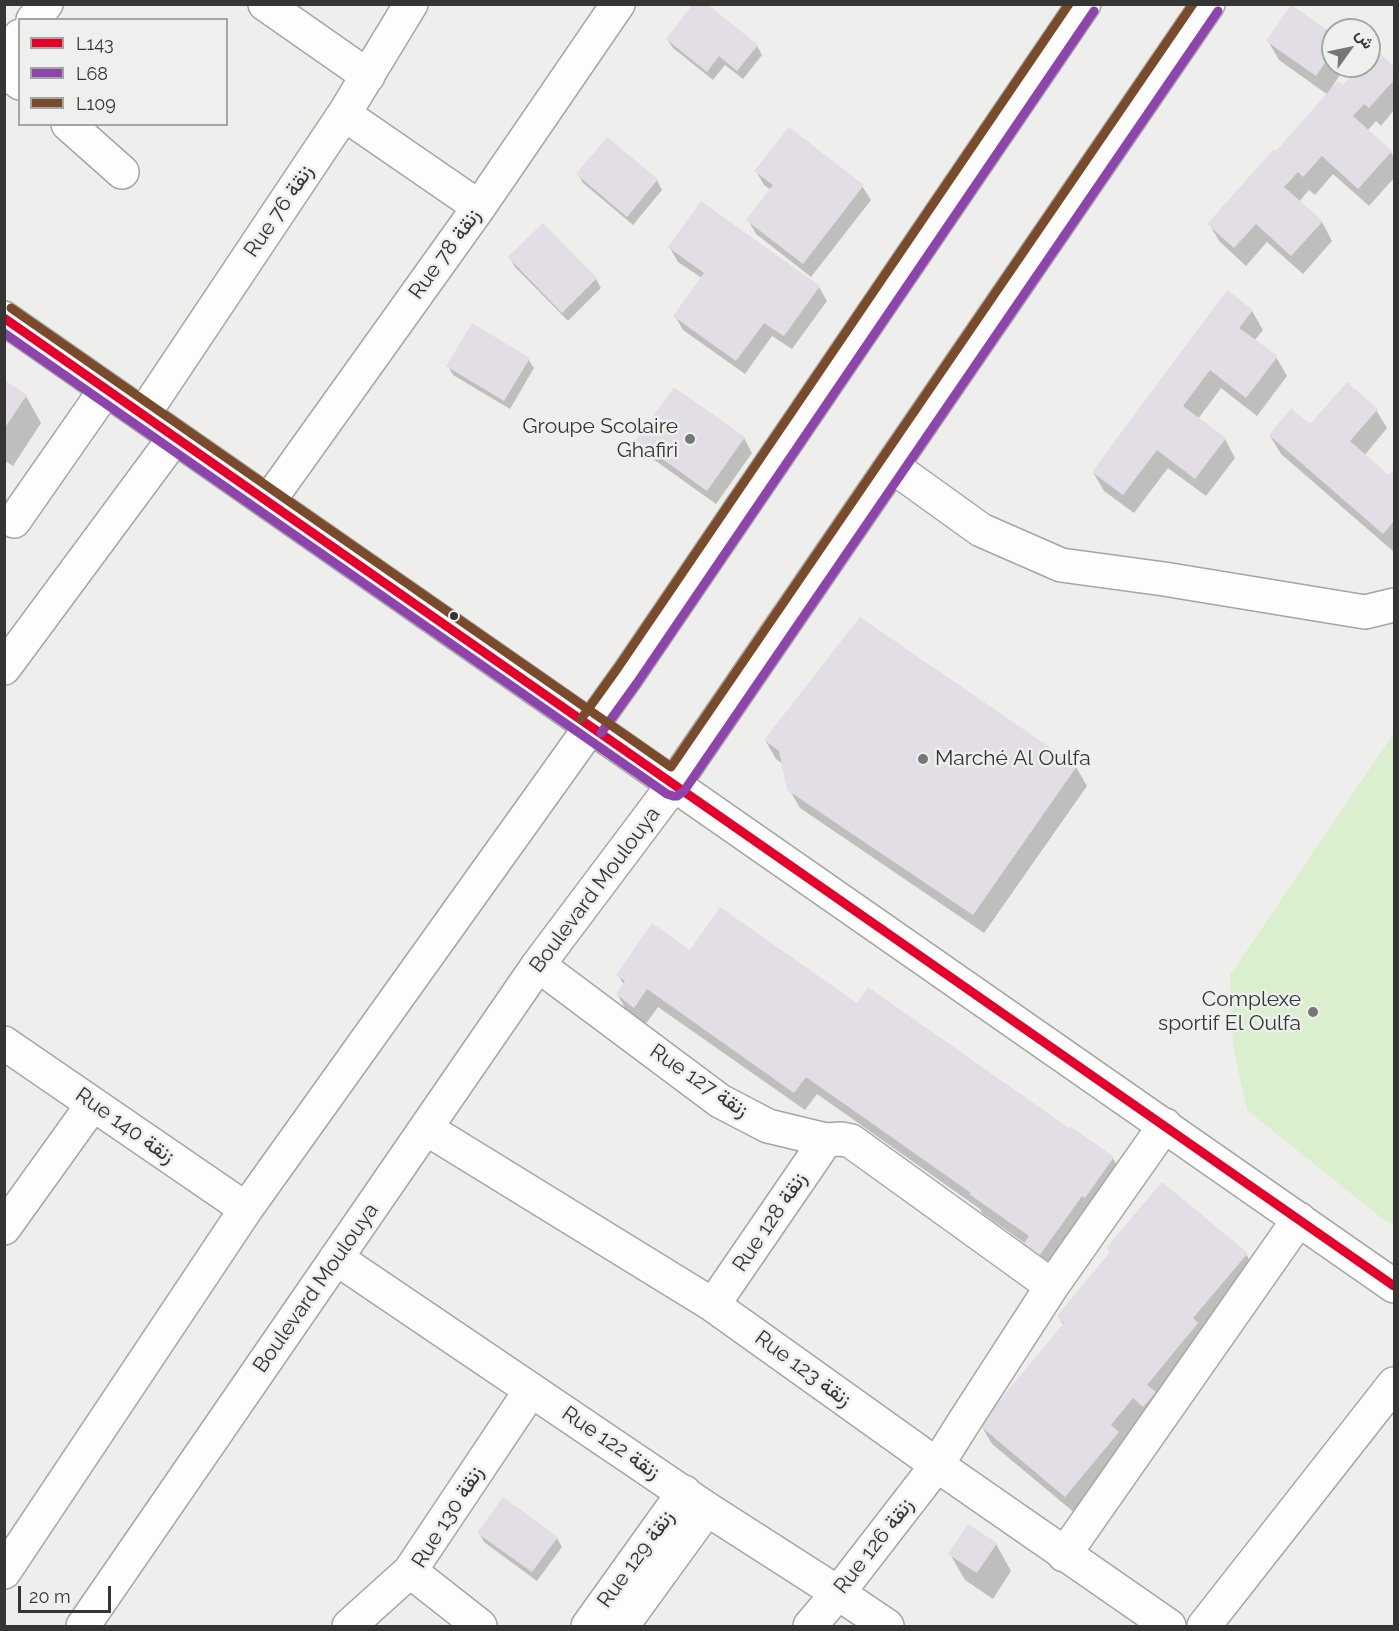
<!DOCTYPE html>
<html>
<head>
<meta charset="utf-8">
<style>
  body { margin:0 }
  #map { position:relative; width:1399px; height:1631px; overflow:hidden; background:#eeefed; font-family:Raleway,Vazirmatn,sans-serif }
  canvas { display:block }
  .frame { position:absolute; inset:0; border:6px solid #353634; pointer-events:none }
  .legend { position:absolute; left:18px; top:18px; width:210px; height:108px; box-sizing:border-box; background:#edf0ec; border:2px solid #a3a6a2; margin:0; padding:8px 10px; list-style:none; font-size:18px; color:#353634 }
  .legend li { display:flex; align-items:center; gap:12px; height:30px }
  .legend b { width:30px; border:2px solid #a3a6a2 }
  .north { position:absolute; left:1321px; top:18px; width:60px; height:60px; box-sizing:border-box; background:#edf0ec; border:2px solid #a3a6a2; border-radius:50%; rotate:57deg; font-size:16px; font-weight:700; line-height:24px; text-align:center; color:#353634 }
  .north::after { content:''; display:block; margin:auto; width:21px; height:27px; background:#767775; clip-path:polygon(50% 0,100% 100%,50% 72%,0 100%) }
  .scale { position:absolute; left:18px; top:1586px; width:93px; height:27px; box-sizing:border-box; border:3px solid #353634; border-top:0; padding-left:8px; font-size:18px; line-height:21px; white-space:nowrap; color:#353634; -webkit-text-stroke:4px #edf0ec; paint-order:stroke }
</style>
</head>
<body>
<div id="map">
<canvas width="1399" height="1631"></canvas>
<div class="frame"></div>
<ul class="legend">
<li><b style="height:8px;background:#e4002b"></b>L143</li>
<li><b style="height:8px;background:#8e44ad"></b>L68</li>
<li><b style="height:8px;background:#7a4b2a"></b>L109</li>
</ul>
<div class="north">ش</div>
<div class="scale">20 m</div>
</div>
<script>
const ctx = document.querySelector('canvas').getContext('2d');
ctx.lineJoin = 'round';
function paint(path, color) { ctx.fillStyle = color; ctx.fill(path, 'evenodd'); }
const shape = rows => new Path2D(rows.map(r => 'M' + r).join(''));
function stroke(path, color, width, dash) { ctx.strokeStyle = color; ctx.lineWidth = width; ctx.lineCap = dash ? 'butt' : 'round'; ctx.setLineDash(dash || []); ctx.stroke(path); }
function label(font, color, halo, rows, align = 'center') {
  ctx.font = font + ' Raleway,Vazirmatn,sans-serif'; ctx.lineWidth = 5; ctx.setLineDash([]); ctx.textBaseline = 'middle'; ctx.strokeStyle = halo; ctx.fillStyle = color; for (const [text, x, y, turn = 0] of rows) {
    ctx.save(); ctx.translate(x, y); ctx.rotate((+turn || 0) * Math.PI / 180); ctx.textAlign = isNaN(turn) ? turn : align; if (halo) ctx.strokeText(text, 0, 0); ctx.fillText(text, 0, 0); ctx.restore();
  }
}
const green = shape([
  [1394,733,1394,1225,1384,1220,1247,1110,1233,1048,1230,975]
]);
const shadow = shape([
  [1333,36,1333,66,1346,66,1328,93,1329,94,1343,87,1362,66,1369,66,1369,58,1375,51,1394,68,1394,110,1381,126,1376,121,1367,131,1391,152,1394,158,1394,178,1369,206,1333,174,1315,195,1309,190,1299,202,1322,222,1332,241,1303,274,1267,242,1246,266,1220,242,1209,224,1328,95,1279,60,1268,41],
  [667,39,757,46,762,55,743,79,725,65,713,80,673,48],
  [608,139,657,180,662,190,633,225,583,183,578,174],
  [756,171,862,186,871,200,811,277,756,234,748,220,771,190,764,185],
  [670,248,819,287,827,301,792,349,772,336,745,374,683,330,675,316,702,278,678,262],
  [510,258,596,279,601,288,568,321,515,267],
  [1252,311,1263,330,1254,341,1276,357,1287,376,1257,416,1221,388,1198,419,1225,439,1235,458,1206,496,1168,468,1134,513,1104,491,1093,472],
  [528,359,534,368,510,409,453,375,448,366],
  [4,382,26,396,41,423,13,466,4,460],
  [1376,410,1387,428,1364,456,1389,477,1394,471,1394,552,1281,454,1270,436],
  [744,438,752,453,716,504,646,454,638,440],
  [765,740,1076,767,1087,786,984,933,800,808,789,789,783,764,776,759],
  [690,952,857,1005,1069,1130,1113,1158,1123,1177,1048,1277,1026,1244,982,1213,980,1209,817,1094,805,1110,658,1007,645,1025,628,1013,617,994,624,985,618,975],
  [1108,1248,1246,1254,1257,1273,1123,1442,1128,1451,1076,1514,992,1444,981,1425,1064,1326,1059,1317,1110,1253],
  [479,1533,557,1538,562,1547,537,1581,484,1542],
  [996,1544,1011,1571,993,1599,965,1580,950,1554]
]);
const building = shape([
  [693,4,707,4,758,45,737,71,719,56,707,72,666,39],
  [1291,5,1333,34,1333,51,1316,76,1266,41],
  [1375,49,1394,66,1394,80,1369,108,1364,104,1353,116,1392,151,1358,189,1322,156,1303,177,1298,172,1284,187,1323,221,1291,256,1256,224,1234,248,1207,224,1274,149,1276,151,1338,81,1343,85,1360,66,1369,66,1369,56],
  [789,127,864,185,803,264,746,220,773,185,754,171],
  [607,137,658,179,627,217,576,174],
  [701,201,820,286,784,336,764,323,736,361,673,316,704,273,668,247],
  [543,223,597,278,562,313,508,257],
  [1227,290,1253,310,1239,328,1278,356,1246,398,1210,370,1183,406,1226,438,1195,479,1157,450,1123,495,1092,472],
  [472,323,530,358,504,401,446,366],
  [4,380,27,395,4,429],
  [1347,382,1378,409,1350,441,1389,475,1394,469,1394,521,1383,534,1269,435,1291,408,1310,424],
  [674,387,745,437,707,491,636,440],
  [860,617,1077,766,973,915,787,790,779,751,764,740],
  [720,907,857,1003,868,987,1069,1128,1070,1126,1114,1157,1085,1198,1082,1196,1037,1259,1021,1248,1029,1236,969,1194,971,1193,806,1077,794,1093,647,989,634,1008,616,994,625,981,616,975,652,923,690,950],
  [1162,1182,1248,1253,1193,1318,1198,1323,1147,1385,1156,1392,1143,1407,1133,1398,1111,1425,1119,1432,1065,1497,979,1425,1064,1323,1057,1316,1110,1252,1106,1248],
  [503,1497,558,1537,532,1572,477,1533],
  [968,1524,997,1543,977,1573,948,1554]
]);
const minor = shape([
  [265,4,368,76],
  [33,20,46,4],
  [4,53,20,36],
  [4,70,20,83],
  [344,114,479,207],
  [68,124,122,172],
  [4,318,1394,1286],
  [143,415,344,114,411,4],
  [892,466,981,530,1061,565,1164,579,1365,612,1394,605],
  [268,502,479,207,618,4],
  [14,521,106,389],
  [4,668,175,437],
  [538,965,720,1101,768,1126,826,1140,841,1139,851,1141,1052,1286],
  [4,1043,246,1209],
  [427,1129,713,1305,937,1465,1169,1626],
  [4,1228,93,1104],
  [336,1258,707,1509,838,1593,887,1626],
  [713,1305,826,1140],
  [1064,1555,1299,1219],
  [410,1571,480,1626],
  [4,1572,246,1209,627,676,1084,4],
  [83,1626,538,965,674,784,1208,4],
  [349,1626,410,1571,531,1390],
  [588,1626,684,1492],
  [622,1626,707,1509],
  [810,1626,838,1593,937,1465,964,1422,1052,1286,1165,1125],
  [1204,1626,1394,1384]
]);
const bus1 = shape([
  [4,318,1394,1286]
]);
const bus2 = shape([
  [4,333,667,794,673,796,677,796,684,791,1218,11],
  [601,733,637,683,1094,11]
]);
const bus3 = shape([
  [11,308,671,767,1193,4],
  [581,719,617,669,1069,4]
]);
const markers = [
  [690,439,6,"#767775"],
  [454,616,5,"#353634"],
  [923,759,6,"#767775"],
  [1313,1012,6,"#767775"]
];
const streetNames = [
  ["Rue 76 زنقة",279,211,-56],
  ["Rue 78 زنقة",445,254,-54],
  ["Boulevard Moulouya",595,890,-53],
  ["Rue 127 زنقة",699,1081,34],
  ["Rue 140 زنقة",125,1126,35],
  ["Rue 128 زنقة",770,1222,-56],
  ["Boulevard Moulouya",316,1288,-55],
  ["Rue 123 زنقة",803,1369,36],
  ["Rue 122 زنقة",611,1443,34],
  ["Rue 130 زنقة",448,1517,-58],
  ["Rue 126 زنقة",874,1546,-52],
  ["Rue 129 زنقة",636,1559,-54]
];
const poiNames = [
  ["Groupe Scolaire",678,427],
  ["Ghafiri",678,451],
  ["Marché Al Oulfa",935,759,"left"],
  ["Complexe",1301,1000],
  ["sportif El Oulfa",1301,1024]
];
paint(green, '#d9efcd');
paint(shadow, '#0003');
paint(building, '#e3dde5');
stroke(minor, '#a5a6a4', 36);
stroke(minor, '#fcfdfc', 33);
stroke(bus1, '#e4002b', 9);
stroke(bus2, '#8e44ad', 9);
stroke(bus3, '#7a4b2a', 9);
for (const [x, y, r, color] of markers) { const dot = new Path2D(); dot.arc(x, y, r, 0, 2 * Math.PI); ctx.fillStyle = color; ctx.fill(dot); stroke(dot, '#edf0ec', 2); }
label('21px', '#353634', '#edf0ec', streetNames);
label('21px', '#353634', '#edf0ec', poiNames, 'right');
</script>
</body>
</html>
